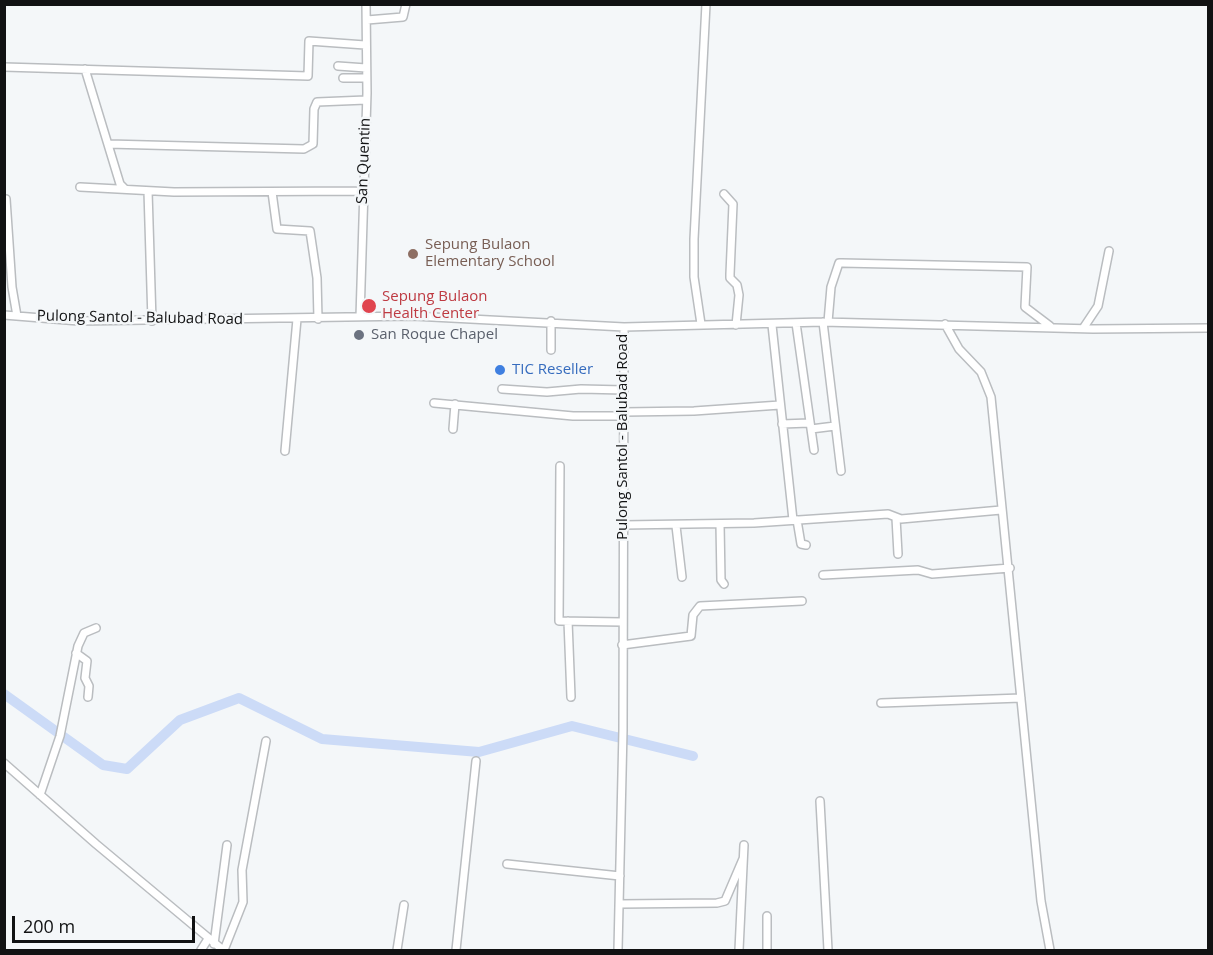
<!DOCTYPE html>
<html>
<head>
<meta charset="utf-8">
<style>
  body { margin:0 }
  #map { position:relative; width:1213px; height:955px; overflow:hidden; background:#f4f7f9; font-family:"Open Sans",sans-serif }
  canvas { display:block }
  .frame { position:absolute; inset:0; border:6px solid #111213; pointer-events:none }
  .scale { position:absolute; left:12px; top:916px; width:183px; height:27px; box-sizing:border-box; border:3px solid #111213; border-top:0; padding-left:8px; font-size:18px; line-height:21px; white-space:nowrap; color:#111213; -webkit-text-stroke:4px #f4f7f9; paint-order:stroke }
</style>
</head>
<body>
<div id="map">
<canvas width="1213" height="955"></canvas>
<div class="frame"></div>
<div class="scale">200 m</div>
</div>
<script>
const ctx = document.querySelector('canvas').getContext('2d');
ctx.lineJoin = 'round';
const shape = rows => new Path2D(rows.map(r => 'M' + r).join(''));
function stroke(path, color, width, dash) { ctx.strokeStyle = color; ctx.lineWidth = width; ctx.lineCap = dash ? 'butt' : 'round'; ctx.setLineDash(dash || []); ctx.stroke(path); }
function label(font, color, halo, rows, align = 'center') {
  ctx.font = font + ' "Open Sans",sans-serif'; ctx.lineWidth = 5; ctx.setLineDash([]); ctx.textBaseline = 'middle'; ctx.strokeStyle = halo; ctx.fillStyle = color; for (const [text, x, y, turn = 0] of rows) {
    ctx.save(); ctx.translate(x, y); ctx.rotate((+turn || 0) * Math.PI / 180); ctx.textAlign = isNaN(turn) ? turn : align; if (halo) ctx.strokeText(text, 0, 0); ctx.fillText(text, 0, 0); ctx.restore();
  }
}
const river = shape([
  [4,694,103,765,127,769,180,720,239,698,322,739,479,752,572,726,693,756]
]);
const minor = shape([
  [367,20,403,17,406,4],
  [338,66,366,68],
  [4,67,308,76,309,41,365,45],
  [85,69,120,184,125,189],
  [343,78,366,78],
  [108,144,304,149,313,144,314,109,317,102,366,100],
  [80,187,174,192,363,191],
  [148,191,152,321],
  [272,192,277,229,310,231,317,278,318,319],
  [724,194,733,204,730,274,730,278,737,285,739,295,736,325],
  [6,199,12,287,17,316],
  [4,315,79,321,413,316,624,327,823,322,1093,329,1208,328],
  [360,317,367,93,366,4],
  [823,322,841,471],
  [828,322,831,287,839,263,842,263,1027,267,1025,307,1050,326],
  [796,323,814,450],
  [701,324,694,277,694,239,706,4],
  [945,324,959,349,981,372,991,397,1041,901,1050,950],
  [772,325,793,520],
  [1084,327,1098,306,1109,251],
  [551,350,551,321],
  [502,389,547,392,581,389,624,390],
  [434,403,573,416,623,416],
  [624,412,694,411,780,405],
  [782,424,809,423],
  [453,429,455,404],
  [811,429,835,426],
  [285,451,297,319],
  [560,466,559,621,622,622],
  [896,518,898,554],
  [797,520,801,544,806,545],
  [720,524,721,580,724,584],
  [623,525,754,523,888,514,901,519,1001,510],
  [676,526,682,577],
  [823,575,918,570,932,574,1010,568],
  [568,621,571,697],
  [622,645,691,636,693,615,700,606,802,601],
  [76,653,87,661,85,678,89,686,88,697],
  [881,703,1021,698],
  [4,763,96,844,223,950],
  [40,795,60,736,78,646,84,633,96,628],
  [820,801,828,950],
  [507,864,620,876],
  [620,904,717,903,725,901,743,859],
  [767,916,767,950],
  [214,944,227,845],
  [201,950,208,939],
  [224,950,243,902,242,870,266,741],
  [397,950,404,905],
  [456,950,476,761],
  [618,950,623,730,624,327],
  [739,950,744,845]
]);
const markers = [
  [413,254,6,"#8d6e63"],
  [369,306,8,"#e0444e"],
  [359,335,6,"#6b7280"],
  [500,370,6,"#3f7fe0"]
];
const streetNames = [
  ["San Quentin",364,161,-88],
  ["Pulong Santol - Balubad Road",140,318,1],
  ["Pulong Santol - Balubad Road",623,437,-90]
];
const educationNames = [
  ["Sepung Bulaon",425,245],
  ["Elementary School",425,262]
];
const healthNames = [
  ["Sepung Bulaon",382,297],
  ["Health Center",382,314]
];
const worshipNames = [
  ["San Roque Chapel",371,335]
];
const shopNames = [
  ["TIC Reseller",512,370]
];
stroke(river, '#ccdbf7', 10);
stroke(minor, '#babdc0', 10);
stroke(minor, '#fff', 7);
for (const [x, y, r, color] of markers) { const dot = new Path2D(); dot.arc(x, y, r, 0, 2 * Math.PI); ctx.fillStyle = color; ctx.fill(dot); stroke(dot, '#f4f7f9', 2); }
label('15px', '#111213', '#f4f7f9', streetNames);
label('15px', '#785e54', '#f4f7f9', educationNames, 'left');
label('15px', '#be3a42', '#f4f7f9', healthNames, 'left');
label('15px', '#5b616d', '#f4f7f9', worshipNames, 'left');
label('15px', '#366cbe', '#f4f7f9', shopNames, 'left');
</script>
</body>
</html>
